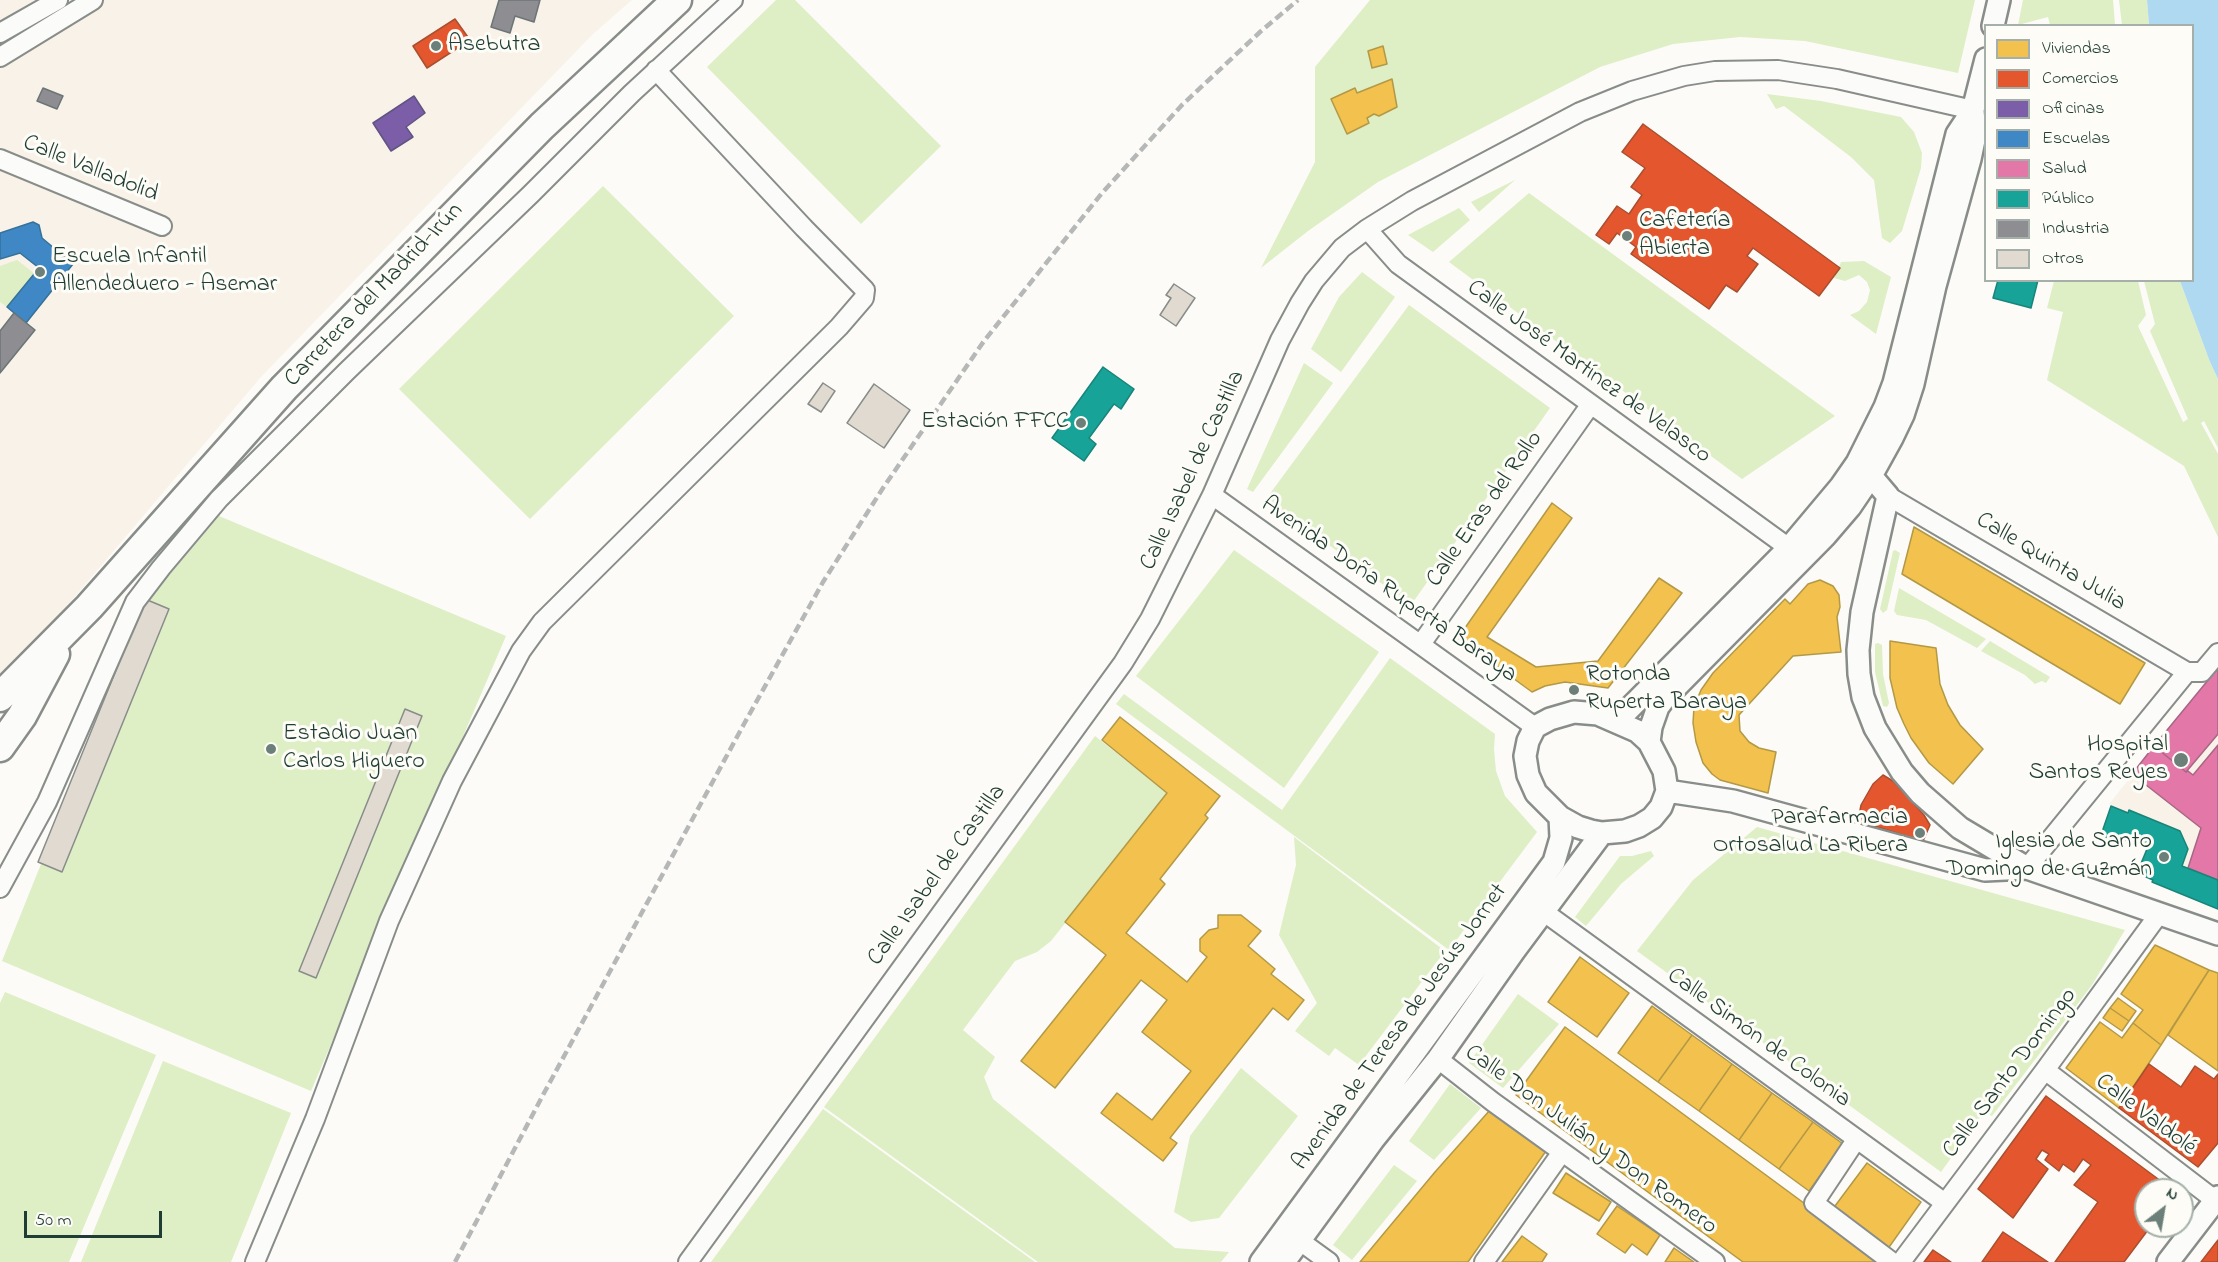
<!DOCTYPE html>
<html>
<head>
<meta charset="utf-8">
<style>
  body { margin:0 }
  #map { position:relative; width:2218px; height:1262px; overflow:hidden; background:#fcfbf8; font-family:"Indie Flower",sans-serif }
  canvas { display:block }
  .legend { position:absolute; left:1984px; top:24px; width:210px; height:258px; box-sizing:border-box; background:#fdfcf7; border:2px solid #a4b0a9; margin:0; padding:8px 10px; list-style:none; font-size:18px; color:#1f3d34 }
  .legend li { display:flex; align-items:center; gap:12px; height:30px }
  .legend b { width:30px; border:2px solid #a4b0a9 }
  .north { position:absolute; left:2134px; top:1178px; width:60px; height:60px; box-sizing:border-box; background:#fdfcf7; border:2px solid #a4b0a9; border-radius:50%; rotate:31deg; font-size:16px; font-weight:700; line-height:24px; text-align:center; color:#1f3d34 }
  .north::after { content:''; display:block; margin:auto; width:21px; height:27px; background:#6c8079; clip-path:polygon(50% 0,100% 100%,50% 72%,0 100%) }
  .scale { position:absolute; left:24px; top:1211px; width:138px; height:27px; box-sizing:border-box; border:3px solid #1f3d34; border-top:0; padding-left:8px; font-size:18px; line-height:21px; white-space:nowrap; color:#1f3d34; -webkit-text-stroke:4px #fdfcf7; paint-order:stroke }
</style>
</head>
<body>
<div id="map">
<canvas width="2218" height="1262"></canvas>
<ul class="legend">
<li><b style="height:16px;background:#f2c14e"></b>Viviendas</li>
<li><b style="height:16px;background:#e4572e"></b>Comercios</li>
<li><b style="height:16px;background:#7b5ea7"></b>Oficinas</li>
<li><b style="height:16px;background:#3f88c5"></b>Escuelas</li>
<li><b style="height:16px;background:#e377a8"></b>Salud</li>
<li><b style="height:16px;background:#17a398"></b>Público</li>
<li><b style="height:16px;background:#8d8d92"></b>Industria</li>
<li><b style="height:16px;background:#e1dad0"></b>Otros</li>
</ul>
<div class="north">N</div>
<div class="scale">50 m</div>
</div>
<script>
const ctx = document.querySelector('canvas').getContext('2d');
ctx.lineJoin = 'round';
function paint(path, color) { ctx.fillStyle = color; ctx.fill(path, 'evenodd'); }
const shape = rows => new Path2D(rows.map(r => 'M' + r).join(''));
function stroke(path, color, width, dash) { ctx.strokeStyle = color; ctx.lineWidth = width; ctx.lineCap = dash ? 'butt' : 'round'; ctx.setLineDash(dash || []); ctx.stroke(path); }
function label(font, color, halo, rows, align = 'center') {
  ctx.font = font + ' "Indie Flower",sans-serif'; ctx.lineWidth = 6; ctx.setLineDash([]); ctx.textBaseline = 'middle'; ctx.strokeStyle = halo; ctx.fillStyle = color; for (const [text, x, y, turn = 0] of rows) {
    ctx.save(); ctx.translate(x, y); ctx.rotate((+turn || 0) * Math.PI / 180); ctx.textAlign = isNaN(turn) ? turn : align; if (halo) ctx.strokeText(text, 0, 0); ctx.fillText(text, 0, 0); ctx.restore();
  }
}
const built = shape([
  [0,0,632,0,593,34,261,377,0,685],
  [2218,668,2218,880,2182,866,2188,849,2180,831,2130,810,2128,813,2109,804]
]);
const green = shape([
  [776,0,795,0,941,146,861,224,707,67],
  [1370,0,1975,0,1958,73,1805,41,1740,37,1673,44,1600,67,1378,182,1308,231,1261,268,1315,162,1315,67],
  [2023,0,2113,0,2115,25,2050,25,2048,17,2018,25],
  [2119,0,2147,0,2149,25,2122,25],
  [1767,94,1821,101,1901,117,1914,132,1922,153,1921,168,1902,231,1890,243,1882,238,1874,180,1851,157,1784,106,1776,109],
  [1515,180,1479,212,1471,202],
  [603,186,734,316,530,519,399,389],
  [1529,193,1835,416,1742,479,1449,262],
  [1459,208,1470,220,1433,252,1408,235],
  [17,260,35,274,7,307,0,302,0,266],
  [1864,261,1891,277,1876,334,1850,315,1859,311,1867,302,1870,290,1867,282,1859,275,1845,281,1834,278,1841,262],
  [1362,272,1395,297,1341,372,1311,349,1339,297],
  [2054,281,2138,281,2146,315,2138,326,2183,422,2188,419,2150,331,2155,324,2144,281,2180,281,2210,362,2218,379,2218,448,2204,421,2201,423,2218,454,2218,537,2184,466,2047,380,2063,312,2047,308],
  [1409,305,1550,408,1411,605,1266,499],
  [1304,363,1333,383,1253,492,1247,489],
  [219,516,506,636,311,1091,2,961,41,864,38,862,145,599,148,600],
  [1234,550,1379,652,1284,788,1136,676],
  [1895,550,1900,553,1887,610,1883,613,1880,609,1893,551],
  [1899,588,1986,639,1977,648,1926,620,1897,615,1894,611],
  [1990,641,2050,677,2046,683,2042,681,2035,684,2025,675,1981,651],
  [1878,643,1882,645,1883,674,1889,703,1887,707,1883,706,1875,672,1875,644],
  [1390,658,1495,734,1494,749,1496,771,1505,796,1537,832,1449,950,1116,704,1124,694,1282,810],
  [1095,736,1167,793,1051,941,1037,952,1015,961,963,1030,995,1057,984,1077,993,1099,1175,1248,1229,1252,1221,1262,1038,1262,824,1107],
  [1757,827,2125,930,2092,985,1992,1116,1984,1112,1941,1172,1637,951,1693,880],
  [1294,837,1445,951,1359,1065,1335,1048,1329,1056,1295,1031,1317,1003,1279,935,1296,865],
  [1651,851,1654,856,1621,884,1586,926,1575,917,1620,856,1632,856],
  [5,992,156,1055,69,1262,0,1262,0,1003],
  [1518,994,1559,1024,1503,1088,1469,1063],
  [163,1061,291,1113,231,1262,81,1262],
  [1241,1068,1298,1116,1219,1218,1191,1222,1174,1212,1190,1136],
  [1450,1084,1481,1108,1434,1160,1409,1141],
  [823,1109,1035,1262,711,1262],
  [1394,1165,1417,1181,1352,1260,1333,1245]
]);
const water = shape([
  [2147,0,2218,0,2218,379,2210,362,2180,281,2192,280,2192,26,2149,25]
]);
const homes = shape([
  [1383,46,1387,64,1372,68,1368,51,1383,46],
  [1392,79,1397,107,1379,116,1374,114,1367,118,1369,123,1347,134,1331,99,1355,88,1357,93,1392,79],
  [1552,503,1572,518,1487,637,1536,667,1598,661,1659,578,1682,593,1608,688,1565,682,1545,686,1532,692,1458,638,1552,503],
  [1914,527,2145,663,2120,704,1902,574,1914,527],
  [1820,580,1833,586,1839,595,1840,607,1837,617,1841,652,1793,656,1739,715,1740,731,1749,742,1759,748,1776,752,1768,793,1720,780,1712,774,1703,763,1696,742,1693,723,1694,707,1701,690,1713,673,1785,599,1790,604,1808,584,1820,580],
  [1890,641,1936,648,1940,684,1948,705,1960,725,1983,749,1953,784,1929,763,1911,738,1904,724,1897,708,1890,678,1890,641],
  [1120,717,1220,796,1205,815,1208,818,1160,879,1165,884,1126,933,1187,982,1207,957,1200,951,1200,939,1209,930,1218,928,1218,915,1241,915,1261,931,1248,946,1275,969,1271,974,1304,1000,1288,1020,1273,1008,1170,1138,1177,1143,1163,1161,1101,1113,1117,1093,1152,1120,1191,1071,1142,1032,1167,1000,1141,980,1055,1088,1021,1061,1106,955,1065,922,1167,793,1102,740,1120,717],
  [2155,945,2209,970,2161,1045,2133,1023,2143,1010,2121,994,2155,945],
  [1580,957,1629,993,1597,1037,1548,1002,1580,957],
  [2209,970,2218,973,2218,1071,2168,1035,2209,970],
  [2118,998,2136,1011,2129,1021,2110,1008,2118,998],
  [1652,1006,1692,1035,1658,1082,1618,1053,1652,1006],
  [2110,1008,2129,1021,2122,1031,2103,1018,2110,1008],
  [2100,1022,2122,1038,2133,1023,2161,1045,2119,1108,2066,1068,2100,1022],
  [1565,1027,1884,1262,1743,1262,1516,1095,1565,1027],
  [1692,1035,1732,1064,1699,1111,1658,1082,1692,1035],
  [1732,1064,1772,1093,1739,1140,1699,1111,1732,1064],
  [1772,1093,1813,1122,1779,1169,1739,1140,1772,1093],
  [1490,1110,1546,1151,1468,1262,1360,1262,1435,1172,1490,1110],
  [1813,1122,1843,1144,1809,1191,1779,1169,1813,1122],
  [1867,1163,1921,1202,1887,1250,1832,1210,1867,1163],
  [1566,1173,1611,1202,1599,1221,1553,1193,1566,1173],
  [1617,1206,1660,1235,1647,1255,1632,1244,1625,1253,1597,1234,1617,1206],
  [1522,1236,1547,1254,1542,1262,1502,1262,1522,1236],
  [1674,1248,1694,1262,1665,1262,1674,1248]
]);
const shops = shape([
  [455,19,470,40,427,68,413,46,455,19],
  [1643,124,1840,268,1819,296,1753,248,1747,256,1758,264,1737,292,1726,285,1709,309,1631,254,1636,247,1617,233,1609,244,1596,235,1617,206,1629,214,1642,195,1631,187,1645,168,1622,152,1643,124],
  [1883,775,1893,781,1924,815,1930,825,1923,841,1858,821,1861,805,1873,784,1883,775],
  [2149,1064,2181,1087,2195,1066,2214,1079,2218,1074,2218,1143,2198,1167,2119,1108,2149,1064],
  [2046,1096,2173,1190,2146,1190,2146,1226,2151,1226,2124,1262,2055,1262,2098,1202,2074,1185,2091,1165,2083,1159,2074,1172,2063,1164,2059,1171,2045,1160,2049,1154,2042,1150,2036,1159,2048,1169,2013,1218,1978,1189,2046,1096],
  [2003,1232,2048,1262,1982,1262,2003,1232],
  [2218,1240,2218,1262,2201,1262,2218,1240],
  [1933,1250,1951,1262,1924,1262,1933,1250]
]);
const offices = shape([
  [414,96,425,113,406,127,413,137,391,151,373,123,414,96]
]);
const schools = shape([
  [33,222,39,225,42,238,73,264,26,323,7,307,39,268,20,253,0,259,0,233,33,222]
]);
const health = shape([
  [2218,668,2218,734,2186,772,2154,746,2218,668],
  [2218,745,2218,880,2188,868,2201,828,2132,774,2154,746,2186,772,2188,771,2193,775,2218,745]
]);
const public = shape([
  [1998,280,2038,280,2031,308,1993,298,1998,280],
  [1103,367,1134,389,1121,409,1114,404,1089,438,1096,444,1084,461,1052,438,1103,367],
  [2111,806,2128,813,2129,810,2180,831,2188,849,2182,866,2218,880,2218,909,2152,882,2153,880,2137,873,2147,849,2118,837,2116,841,2101,835,2111,806]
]);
const industry = shape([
  [499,0,540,0,534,22,515,16,510,33,491,27,499,0],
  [43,88,63,96,57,109,37,101,43,88],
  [14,313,35,330,0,373,0,331,14,313]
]);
const building = shape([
  [1174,284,1195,298,1176,326,1160,315,1171,298,1166,295,1174,284],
  [823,383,835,391,821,412,808,404,823,383],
  [874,384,910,410,884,448,847,423,874,384],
  [145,599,169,609,62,872,38,862,145,599],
  [405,709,422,716,316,978,299,971,405,709]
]);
const minor = shape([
  [0,33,58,0],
  [0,57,93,0],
  [0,159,162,226],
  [1367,229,1398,264,1789,548],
  [1212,495,1535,727],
  [1888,496,2187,672],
  [1421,644,1591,404],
  [2027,868,2187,672,2202,672,2218,653],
  [0,888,47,802,135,602,161,568,219,499,347,371,531,194,632,93,733,0],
  [1544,912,1945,1203],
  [1438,1059,1493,1102,1715,1262],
  [2045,1070,2215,1200],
  [1856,1140,1814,1203,1892,1262],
  [1300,1241,1329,1262],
  [255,1262,315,1119,389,921,452,781,521,651,542,622,839,327,864,298,865,290,804,228,656,70],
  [688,1262,1123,663,1150,619,1212,495,1280,340,1300,303,1314,281,1342,248,1367,229,1412,201,1580,112,1632,91,1684,76,1715,71,1778,70,1837,79,1973,110],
  [1484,1262,1562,1152],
  [1901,1262,2045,1070,2159,914]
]);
const tertiary = shape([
  [1993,26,1999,0],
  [1871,476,1888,496,1862,612,1858,650,1859,674,1863,697,1875,728,1902,772,1920,793,1960,828,2027,868],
  [1574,712,1598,714,1637,731,1649,742,1664,771,1667,791,1661,807,1652,818,1639,826,1625,831,1602,833,1591,831,1578,827,1560,817,1536,793,1528,775,1525,756,1528,741,1535,727,1550,719,1574,712],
  [1617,721,1789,548,1841,486,1857,463,1885,407,1894,383,1957,134,1973,110],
  [1649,742,1651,727,1658,707,1664,699,1826,535,1850,507,1871,476,1892,438,1903,415,1913,384,1935,286,1970,159,1975,135,1973,110,1986,59],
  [1667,791,1733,801,1985,870,2027,868,2218,934],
  [1261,1262,1554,862,1561,838,1560,817],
  [1284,1262,1373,1140,1438,1059,1514,951,1602,833],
  [2168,1262,2218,1197]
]);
const trunk = shape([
  [0,697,89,607,284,388,542,126,677,0],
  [0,747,22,716,55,654]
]);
const rail = shape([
  [455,1262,543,1095,744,724,823,582,883,488,984,341,1102,193,1182,105,1260,32,1298,0]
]);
const markers = [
  [436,46,6,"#6c8079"],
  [1627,236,6,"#6c8079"],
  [40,272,6,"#6c8079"],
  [1081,423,6,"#6c8079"],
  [1574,690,6,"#6c8079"],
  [271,749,6,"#6c8079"],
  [2181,760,8,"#6c8079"],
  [1920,833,6,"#6c8079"],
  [2164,857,6,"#6c8079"]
];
const poiNames = [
  ["Asebutra",448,46],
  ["Cafetería",1639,222],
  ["Abierta",1639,250],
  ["Escuela Infantil",52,258],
  ["Allendeduero - Asemar",52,286],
  ["Estación FFCC",1069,423,"right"],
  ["Rotonda",1586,676],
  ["Ruperta Baraya",1586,704],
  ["Estadio Juan",283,735],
  ["Carlos Higuero",283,763],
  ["Hospital",2168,746,"right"],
  ["Santos Reyes",2168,774,"right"],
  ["Parafarmacia",1908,819,"right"],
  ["Ortosalud La Ribera",1908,847,"right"],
  ["Iglesia de Santo",2152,843,"right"],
  ["Domingo de Guzmán",2152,871,"right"]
];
const streetNames = [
  ["Calle Valladolid",90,170,22],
  ["Carretera del Madrid-Irún",375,296,-46],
  ["Calle José Martínez de Velasco",1588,373,36],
  ["Calle Isabel de Castilla",1194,471,-65],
  ["Calle Eras del Rollo",1486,510,-55],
  ["Calle Quinta Julia",2050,563,31],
  ["Avenida Doña Ruperta Baraya",1388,591,35],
  ["Calle Isabel de Castilla",938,876,-54],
  ["Avenida de Teresa de Jesús Jornet",1401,1028,-54],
  ["Calle Simón de Colonia",1758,1039,36],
  ["Calle Santo Domingo",2011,1074,-53],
  ["Calle Valdolé",2145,1116,37],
  ["Calle Don Julián y Don Romero",1590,1141,36]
];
paint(built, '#f9f2e8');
paint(green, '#deeec5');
paint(water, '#afd8f1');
paint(homes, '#f2c14e');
stroke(homes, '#b39946', 1.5);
paint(shops, '#e4572e');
stroke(shops, '#a94f30', 1.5);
paint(offices, '#7b5ea7');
stroke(offices, '#5f5484', 1.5);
paint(schools, '#3f88c5');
stroke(schools, '#35729a', 1.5);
paint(health, '#e377a8');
stroke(health, '#a86685', 1.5);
paint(public, '#17a398');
stroke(public, '#19847a', 1.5);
paint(industry, '#8d8d92');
stroke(industry, '#6c7576', 1.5);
paint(building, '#e1dad0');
stroke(building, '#888d8a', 1.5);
stroke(minor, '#888d8a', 22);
stroke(tertiary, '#888d8a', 26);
stroke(trunk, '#888d8a', 33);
stroke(minor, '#fbfbf9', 18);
stroke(tertiary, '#fbfbf9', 21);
stroke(trunk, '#fbfbf9', 28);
stroke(rail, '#b5b8b6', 4.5, [9, 4.5]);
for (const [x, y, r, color] of markers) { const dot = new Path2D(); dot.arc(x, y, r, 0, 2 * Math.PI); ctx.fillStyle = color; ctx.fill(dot); stroke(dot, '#fdfcf7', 2); }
label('24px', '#1f3d34', '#fdfcf7', poiNames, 'left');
label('24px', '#1f3d34', '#fdfcf7', streetNames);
</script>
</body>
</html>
